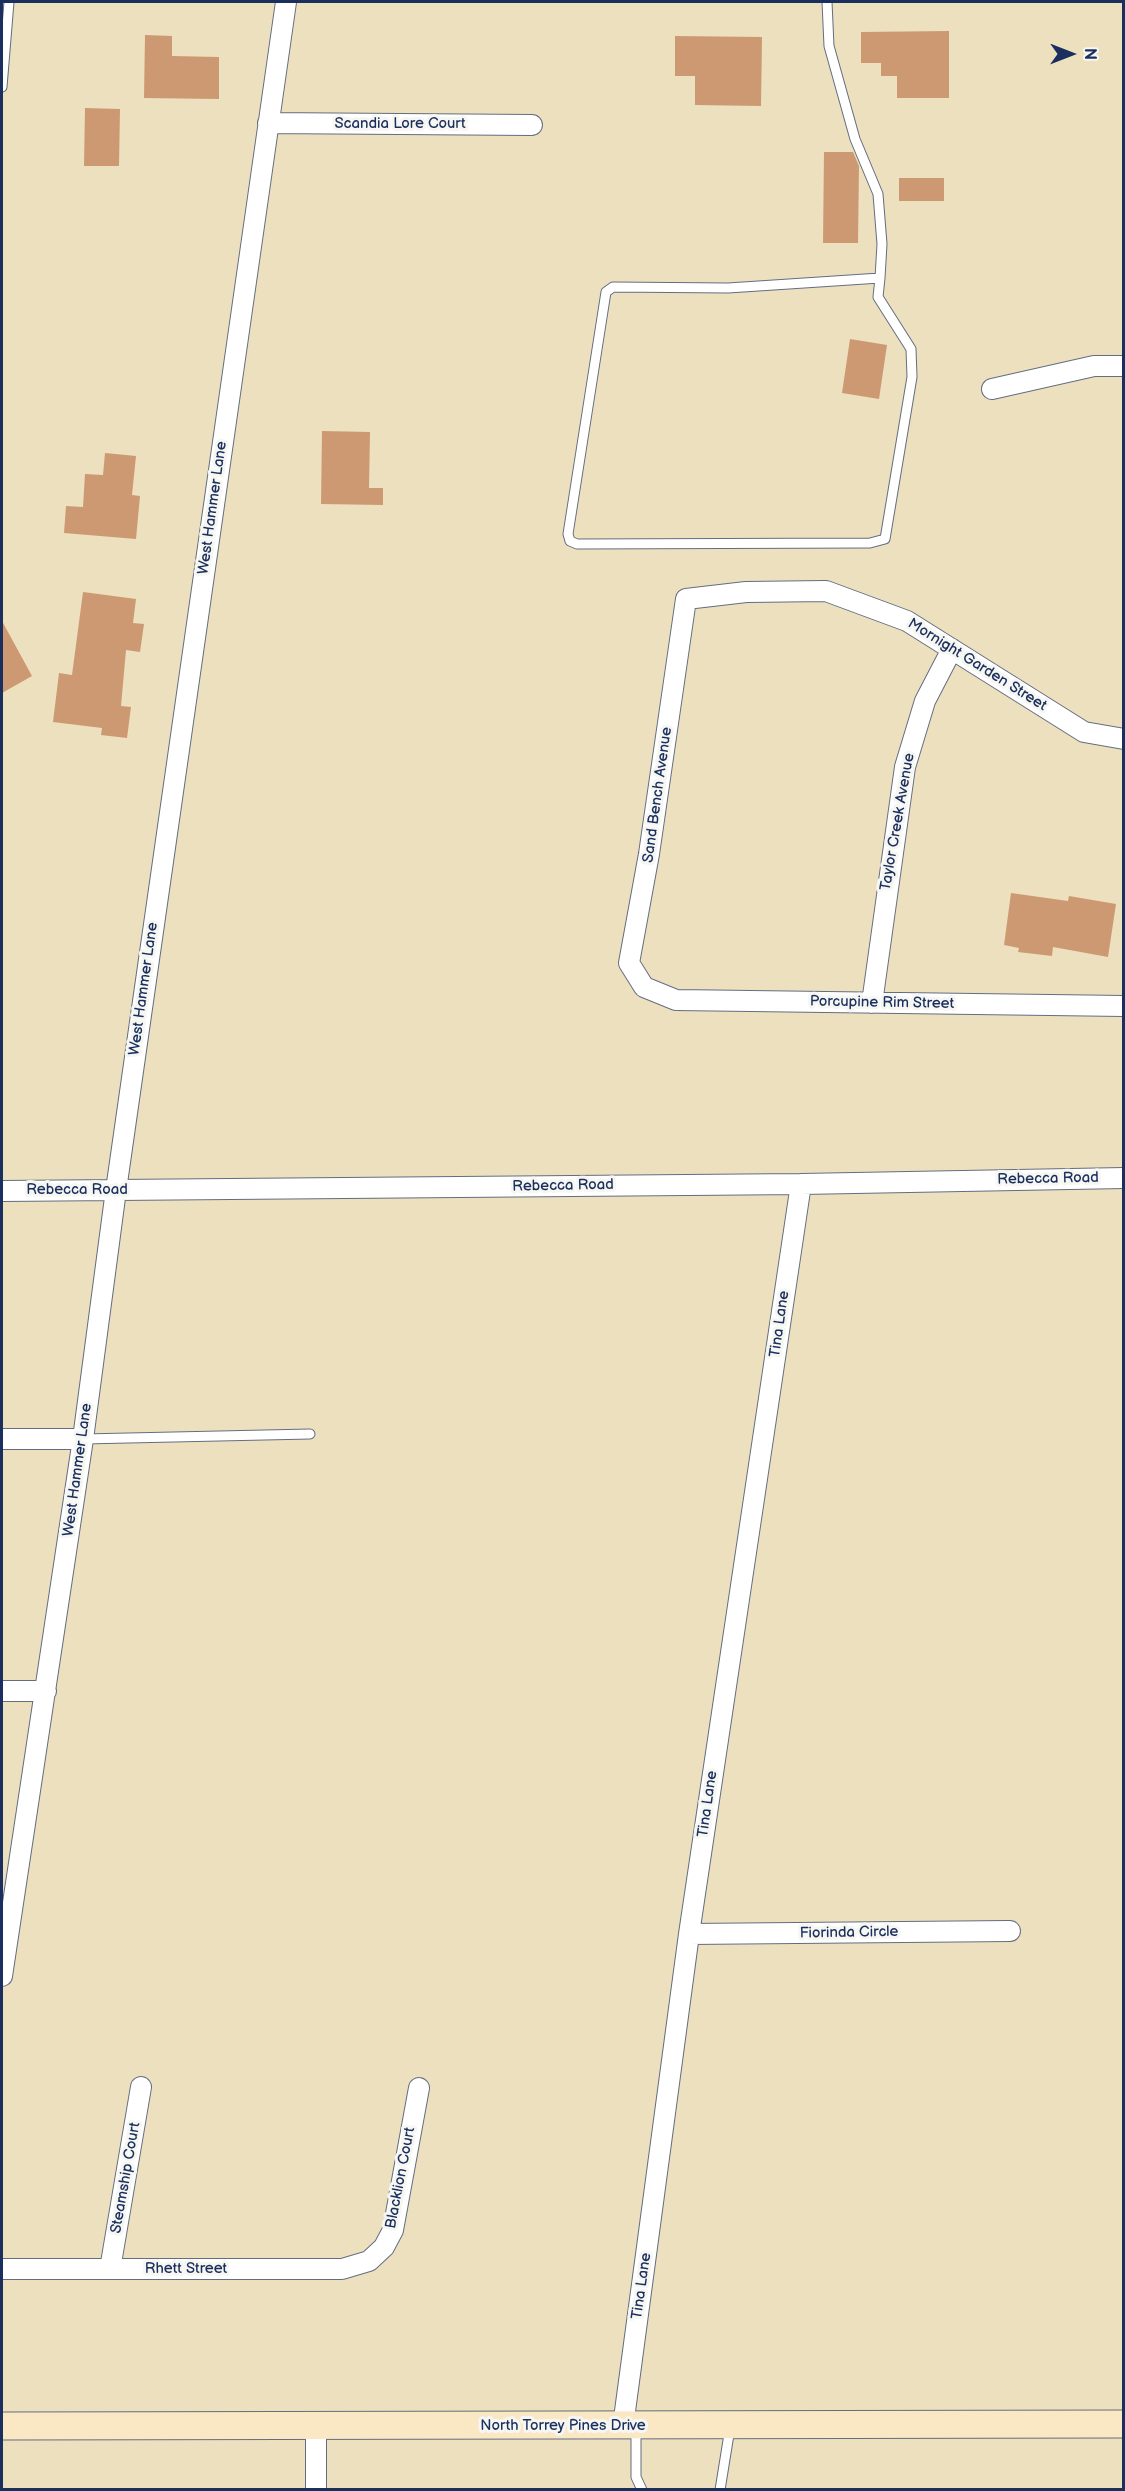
<!DOCTYPE html>
<html>
<head>
<meta charset="utf-8">
<style>
  body { margin:0 }
  #map { position:relative; width:1125px; height:2491px; overflow:hidden; background:#ece0bf; font-family:"Balsamiq Sans",sans-serif }
  canvas { display:block }
  .frame { position:absolute; inset:0; border:3px solid #1b2f5e; pointer-events:none }
  .north { position:absolute; left:1041px; top:24px; width:60px; height:60px; -webkit-text-stroke:4px #f6f6f2; paint-order:stroke; rotate:90deg; font-size:16px; font-weight:700; line-height:24px; text-align:center; color:#1b2f5e }
  .north::after { content:''; display:block; margin:auto; width:21px; height:27px; background:#1b2f5e; clip-path:polygon(50% 0,100% 100%,50% 72%,0 100%) }
</style>
</head>
<body>
<div id="map">
<canvas width="1125" height="2491"></canvas>
<div class="frame"></div>
<div class="north">N</div>
</div>
<script>
const ctx = document.querySelector('canvas').getContext('2d');
ctx.lineJoin = 'round';
function paint(path, color) { ctx.fillStyle = color; ctx.fill(path, 'evenodd'); }
const shape = rows => new Path2D(rows.map(r => 'M' + r).join(''));
function stroke(path, color, width, dash) { ctx.strokeStyle = color; ctx.lineWidth = width; ctx.lineCap = dash ? 'butt' : 'round'; ctx.setLineDash(dash || []); ctx.stroke(path); }
function label(font, color, halo, rows, align = 'center') {
  ctx.font = font + ' "Balsamiq Sans",sans-serif'; ctx.lineWidth = 6; ctx.setLineDash([]); ctx.textBaseline = 'middle'; ctx.strokeStyle = halo; ctx.fillStyle = color; for (const [text, x, y, turn = 0] of rows) {
    ctx.save(); ctx.translate(x, y); ctx.rotate((+turn || 0) * Math.PI / 180); ctx.textAlign = isNaN(turn) ? turn : align; if (halo) ctx.strokeText(text, 0, 0); ctx.fillText(text, 0, 0); ctx.restore();
  }
}
const building = shape([
  [949,31,949,98,897,98,897,76,881,76,881,63,861,63,861,32],
  [145,35,172,36,172,56,219,57,219,99,144,98],
  [675,36,762,37,761,106,695,105,695,76,675,76],
  [85,108,120,109,119,166,84,166],
  [824,152,853,152,859,166,858,243,823,243],
  [899,178,944,178,944,201,899,201],
  [850,339,887,345,879,399,842,393],
  [322,431,370,432,369,488,383,488,383,505,321,504],
  [105,453,136,456,132,495,140,496,136,539,64,533,66,506,83,507,85,474,103,475],
  [83,592,136,599,133,623,144,624,140,652,126,650,121,706,131,707,127,738,101,735,102,728,53,722,59,673,72,675],
  [2,621,32,676,2,693],
  [1011,893,1068,901,1069,896,1116,904,1108,957,1053,947,1052,956,1018,952,1019,948,1004,945]
]);
const lane = shape([
  [827,2,829,46,855,139,878,194,882,244,880,278,878,297,911,349,912,377,885,539,870,543,577,544,570,541,568,534,606,292,613,287,728,288,880,278],
  [2,87,9,2],
  [83,1439,310,1434],
  [636,2428,636,2477,642,2490],
  [720,2490,730,2428]
]);
const street = shape([
  [268,123,532,125],
  [992,389,1094,366,1124,366],
  [1124,739,1084,732,907,621,826,591,746,592,686,599,649,854,629,963,644,987,676,1000,1124,1006],
  [872,1003,905,767,925,701,952,649],
  [2,1191,801,1184,1124,1178],
  [2,1439,83,1439],
  [2,1691,46,1691],
  [689,1934,1010,1931],
  [2,1976,83,1439,116,1190,286,2],
  [2,2269,342,2269,369,2261,384,2247,393,2230,419,2088],
  [110,2269,141,2087],
  [623,2426,689,1934,801,1184],
  [316,2490,316,2426]
]);
const secondary = shape([
  [2,2426,1124,2424]
]);
const streetNames = [
  ["Scandia Lore Court",400,124],
  ["West Hammer Lane",213,508,-82],
  ["Mornight Garden Street",977,665,32],
  ["Sand Bench Avenue",658,795,-82],
  ["Taylor Creek Avenue",898,822,-80],
  ["West Hammer Lane",144,989,-82],
  ["Porcupine Rim Street",882,1003,1],
  ["Rebecca Road",1048,1179,-1],
  ["Rebecca Road",563,1186,-1],
  ["Rebecca Road",77,1190],
  ["Tina Lane",780,1324,-82],
  ["West Hammer Lane",78,1470,-82],
  ["Tina Lane",708,1804,-82],
  ["Fiorinda Circle",849,1933,-1],
  ["Steamship Court",126,2178,-80],
  ["Blacklion Court",401,2178,-79],
  ["Rhett Street",186,2269],
  ["Tina Lane",642,2286,-82],
  ["North Torrey Pines Drive",563,2426]
];
paint(building, '#cd9972');
stroke(lane, '#646d80', 11);
stroke(street, '#646d80', 22);
stroke(secondary, '#646d80', 29);
stroke(lane, '#fff', 9);
stroke(street, '#fff', 20);
stroke(secondary, '#fae7c3', 27);
label('15px', '#1b2f5e', '#f6f6f2', streetNames);
</script>
</body>
</html>
